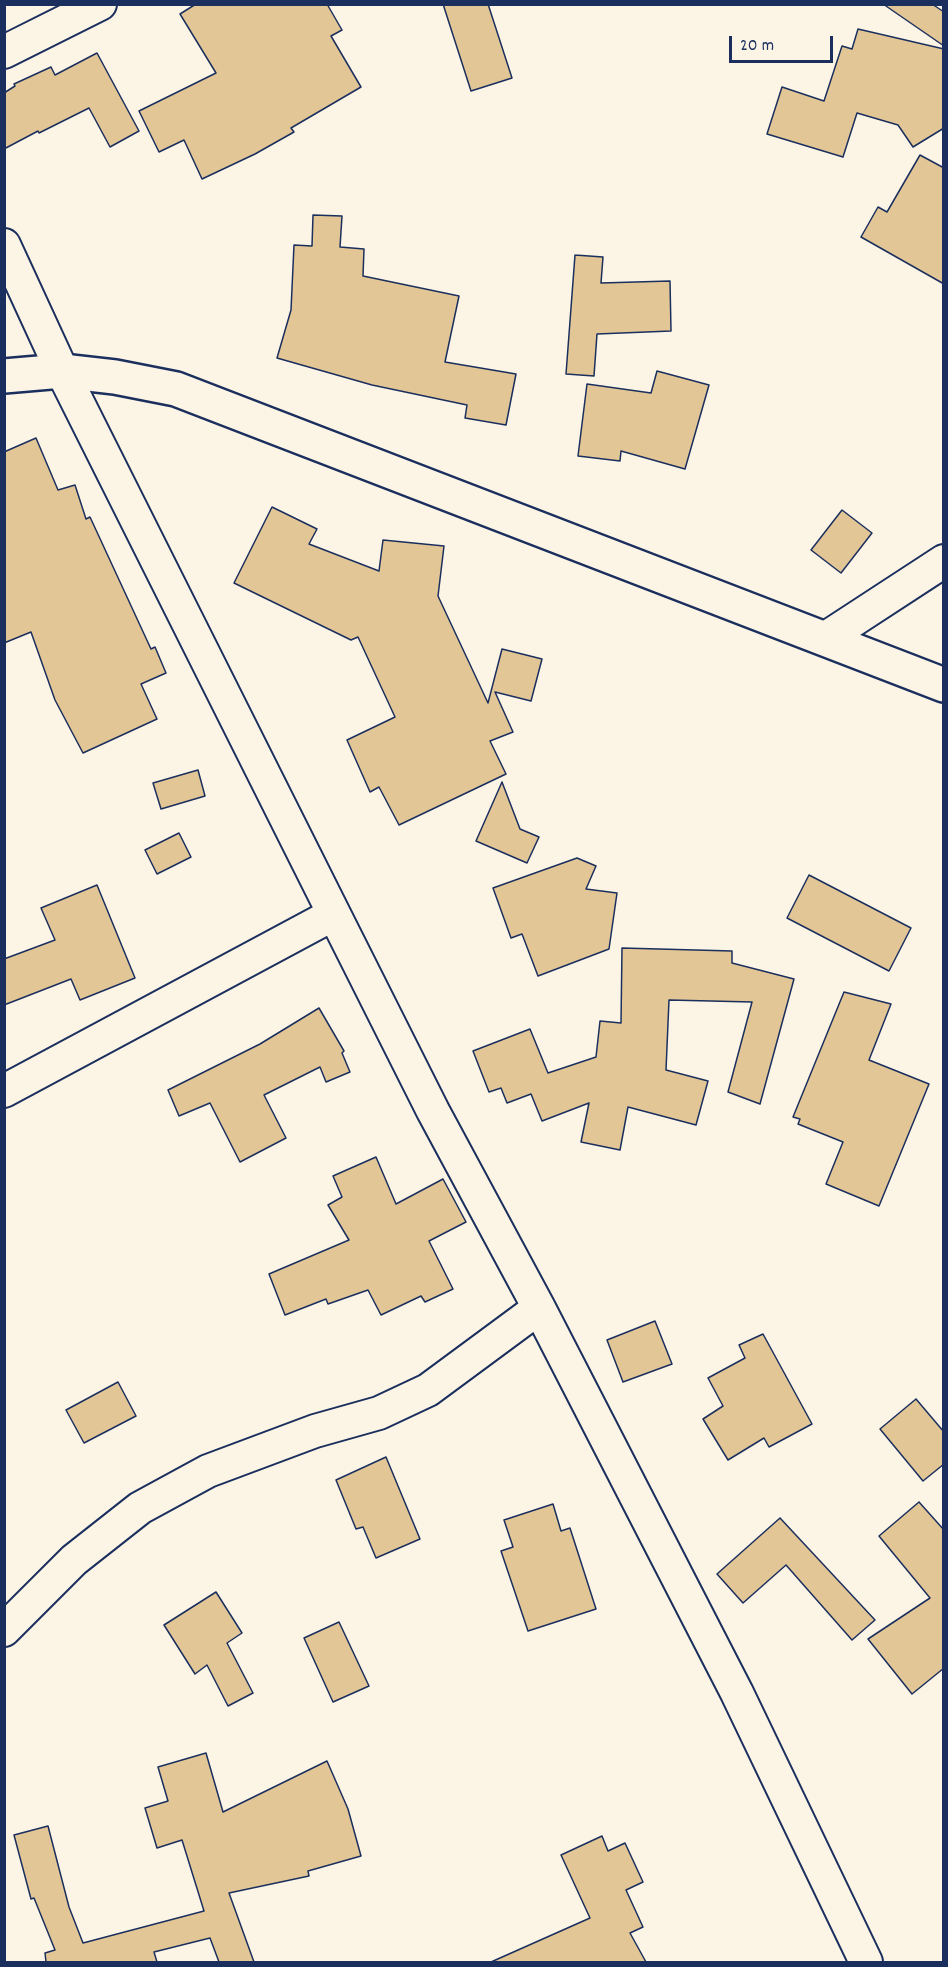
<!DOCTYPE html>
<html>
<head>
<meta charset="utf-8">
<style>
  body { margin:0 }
  #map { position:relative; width:948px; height:1967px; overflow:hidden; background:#fcf5e5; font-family:Dekko,sans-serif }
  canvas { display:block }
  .frame { position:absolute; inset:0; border:6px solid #1b2f5e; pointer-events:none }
  .scale { position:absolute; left:729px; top:36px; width:104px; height:27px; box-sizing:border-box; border:3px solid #1b2f5e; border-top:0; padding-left:8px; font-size:18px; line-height:21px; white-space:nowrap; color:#1b2f5e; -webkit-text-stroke:4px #fcf5e5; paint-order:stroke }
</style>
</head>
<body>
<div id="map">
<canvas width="948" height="1967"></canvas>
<div class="frame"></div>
<div class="scale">20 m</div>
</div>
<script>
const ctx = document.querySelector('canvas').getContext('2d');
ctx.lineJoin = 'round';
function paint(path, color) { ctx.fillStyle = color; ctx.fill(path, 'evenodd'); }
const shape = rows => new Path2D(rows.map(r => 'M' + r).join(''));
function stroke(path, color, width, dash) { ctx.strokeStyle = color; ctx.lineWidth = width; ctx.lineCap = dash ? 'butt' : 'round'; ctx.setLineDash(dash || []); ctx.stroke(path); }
const building = shape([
  [196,4,327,4,342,30,331,36,361,87,291,128,294,132,255,154,202,179,184,140,159,152,139,111,216,73,180,14,196,4],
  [443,4,488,4,512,78,471,91,443,4],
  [883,4,932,4,944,12,944,46,883,4],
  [858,29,944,49,944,128,913,147,898,125,857,113,843,157,767,134,782,87,824,101,842,46,852,49,858,29],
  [97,53,139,131,110,147,89,108,39,133,38,131,4,149,4,93,15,86,14,84,51,67,55,75,97,53],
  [920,155,944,168,944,284,861,237,878,207,887,212,920,155],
  [313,215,342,216,340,247,364,249,363,276,459,296,445,362,516,374,506,425,465,418,467,405,372,385,277,358,291,310,294,245,312,246,313,215],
  [575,255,603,257,601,283,670,281,671,331,597,334,594,376,566,374,575,255],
  [657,371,709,385,685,469,621,451,620,461,578,456,587,384,651,393,657,371],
  [36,438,58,490,75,485,86,519,90,517,151,649,155,647,166,673,141,684,157,719,83,753,55,700,31,632,4,643,4,452,36,438],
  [272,507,317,529,309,544,379,571,383,540,444,546,438,596,488,703,502,649,542,659,531,701,495,692,513,732,490,741,506,774,399,825,379,787,370,792,347,740,395,717,358,637,351,640,234,583,272,507],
  [842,510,872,533,841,573,811,550,842,510],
  [198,770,205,796,161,809,153,783,198,770],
  [502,782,520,829,539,837,527,863,476,841,502,782],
  [179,833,191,857,157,874,145,850,179,833],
  [577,858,596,866,586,889,617,893,609,949,538,976,522,934,511,938,493,888,577,858],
  [809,875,911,928,889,971,787,918,809,875],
  [97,885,135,978,80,1000,71,979,4,1005,4,959,55,940,41,908,97,885],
  [622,948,732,951,732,963,794,979,760,1104,728,1092,752,1002,669,1000,666,1070,708,1081,696,1125,628,1107,620,1150,581,1142,589,1103,542,1121,531,1094,507,1103,501,1088,489,1092,473,1051,530,1029,548,1073,596,1057,600,1021,621,1023,622,948],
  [844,992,891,1004,869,1060,929,1084,879,1206,826,1184,843,1142,798,1124,800,1119,793,1117,844,992],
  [319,1008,344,1051,342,1053,350,1072,326,1082,320,1067,264,1095,286,1138,240,1162,210,1103,179,1116,168,1090,260,1044,319,1008],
  [376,1157,396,1204,443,1179,466,1222,429,1241,453,1289,425,1302,421,1296,381,1315,368,1290,328,1304,326,1299,285,1315,269,1274,349,1240,328,1205,342,1197,333,1176,376,1157],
  [655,1321,672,1364,623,1382,607,1340,655,1321],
  [763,1334,812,1424,769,1447,764,1438,728,1460,703,1419,723,1406,708,1378,745,1358,739,1345,763,1334],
  [118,1382,136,1416,84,1443,66,1410,118,1382],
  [916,1399,944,1432,944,1464,923,1481,880,1429,916,1399],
  [386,1457,420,1539,376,1558,363,1527,356,1529,336,1480,386,1457],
  [919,1502,944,1530,944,1668,912,1694,868,1639,930,1598,879,1536,919,1502],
  [553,1504,561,1531,570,1528,596,1609,528,1631,501,1551,513,1547,504,1520,553,1504],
  [780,1518,875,1620,852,1640,786,1565,743,1603,717,1574,780,1518],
  [216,1592,242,1633,227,1643,253,1693,228,1706,207,1665,195,1674,164,1625,216,1592],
  [339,1622,369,1686,333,1702,304,1638,339,1622],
  [206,1753,223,1812,327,1761,348,1809,361,1856,308,1871,309,1876,229,1893,254,1962,219,1962,210,1938,154,1952,157,1962,46,1962,45,1953,55,1950,34,1898,31,1899,14,1835,48,1826,69,1907,83,1943,204,1911,182,1840,157,1848,145,1808,168,1801,158,1767,206,1753],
  [602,1836,608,1851,625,1843,643,1882,626,1890,643,1927,630,1933,646,1962,491,1962,590,1918,561,1855,602,1836]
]);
const street = shape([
  [4,52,100,4],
  [4,245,62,371,334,914,433,1111,539,1308,737,1693,866,1962],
  [826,638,944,561],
  [4,1091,334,914],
  [4,1630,74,1560,140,1508,208,1471,315,1431,379,1413,428,1390,539,1308]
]);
const secondary = shape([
  [4,376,62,371,115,377,176,389,944,685]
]);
paint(building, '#e2c696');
stroke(building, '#1b2f5e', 1.5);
stroke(street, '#1b2f5e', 36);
stroke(secondary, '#1b2f5e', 38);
stroke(street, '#fcf5e5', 32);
stroke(secondary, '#fcf5e5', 33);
</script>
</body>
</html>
